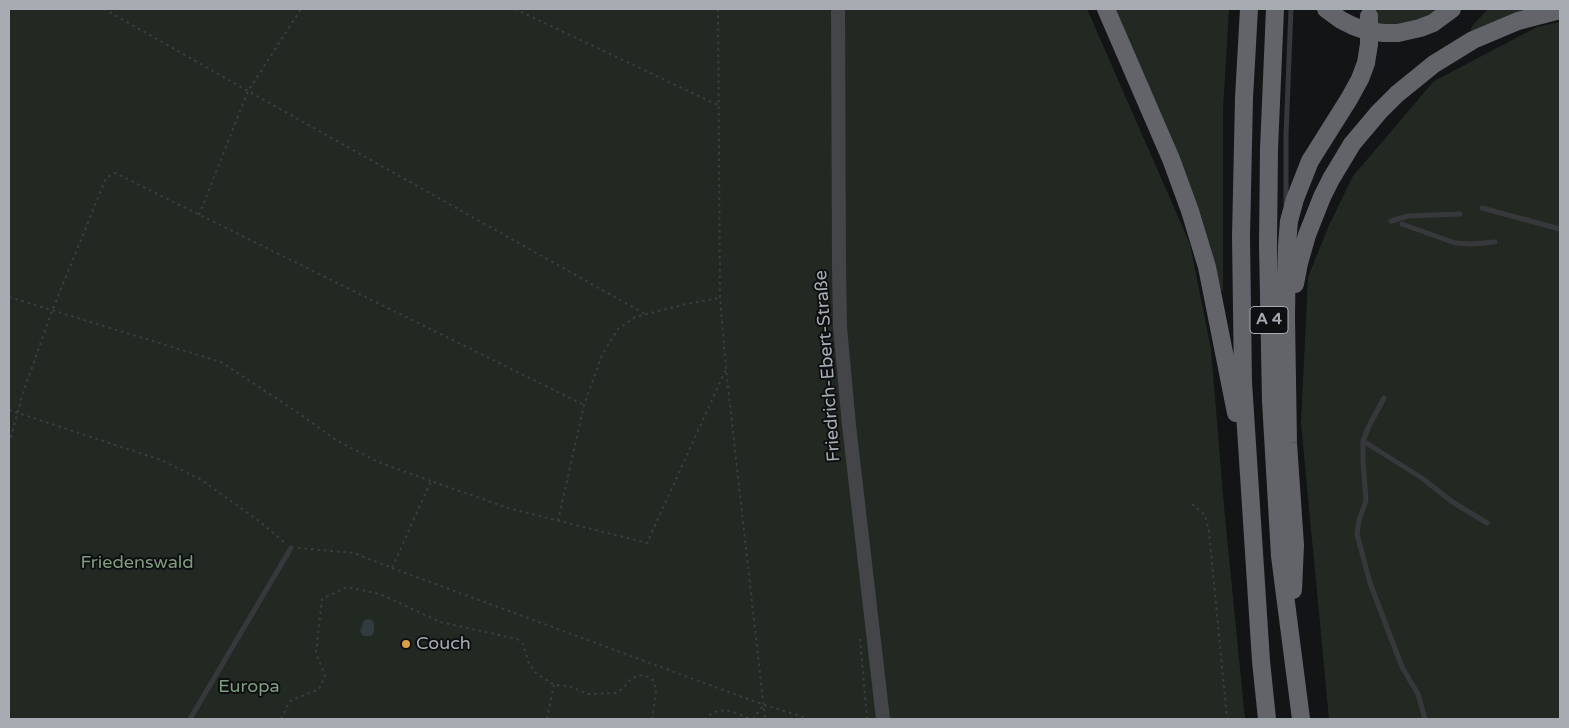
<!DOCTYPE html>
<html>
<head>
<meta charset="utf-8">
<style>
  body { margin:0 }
  #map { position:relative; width:1569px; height:728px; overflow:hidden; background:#131415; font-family:"Varela Round",sans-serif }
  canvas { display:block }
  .frame { position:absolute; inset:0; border:10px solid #a7acb3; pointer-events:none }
</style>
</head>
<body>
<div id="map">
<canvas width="1569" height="728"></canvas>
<div class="frame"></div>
</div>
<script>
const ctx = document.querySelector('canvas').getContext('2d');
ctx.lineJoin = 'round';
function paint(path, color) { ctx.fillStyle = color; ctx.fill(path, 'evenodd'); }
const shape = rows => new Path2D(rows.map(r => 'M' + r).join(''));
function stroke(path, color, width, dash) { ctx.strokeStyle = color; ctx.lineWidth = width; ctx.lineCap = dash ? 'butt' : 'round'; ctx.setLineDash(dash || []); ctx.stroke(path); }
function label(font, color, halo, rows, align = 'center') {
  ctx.font = font + ' "Varela Round",sans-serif'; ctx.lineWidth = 4; ctx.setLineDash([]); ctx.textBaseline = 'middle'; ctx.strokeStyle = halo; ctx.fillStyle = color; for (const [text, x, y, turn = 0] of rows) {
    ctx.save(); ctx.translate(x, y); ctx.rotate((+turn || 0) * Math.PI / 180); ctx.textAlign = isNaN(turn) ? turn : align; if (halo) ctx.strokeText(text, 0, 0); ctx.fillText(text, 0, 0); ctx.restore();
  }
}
const green = shape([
  [9,9,1087,9,1190,244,1211,349,1224,507,1245,719,9,719],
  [1115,9,1229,9,1223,111,1223,292,1220,290,1182,165],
  [1376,9,1440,9,1417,22,1395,26,1376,25],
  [1488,9,1530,9,1469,36,1472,26],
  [1560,22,1560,719,1329,719,1301,423,1308,277,1329,225,1353,176,1434,81,1537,27]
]);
const water = shape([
  [370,619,374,623,374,632,371,636,363,636,360,631,364,620]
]);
const path = shape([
  [104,9,248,91,645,314],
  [515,9,720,106],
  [718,9,720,297,726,369,765,719],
  [199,215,248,91,301,9],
  [9,297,221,362,297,412,336,440,378,462,431,481],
  [9,410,161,460,200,479,259,521,285,543],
  [9,444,23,393,52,311,106,178,115,173,584,405],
  [1192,504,1205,515,1209,531,1227,719],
  [558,521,584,405,602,355,618,329,635,317,686,304,719,298],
  [298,548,354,553,392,568,431,481,508,508,647,543,726,369],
  [392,568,764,705,810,719],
  [860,639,867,719],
  [281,719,290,701,319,689,325,676,316,653,322,599,347,587,380,594,440,622,517,639,523,644,529,664,536,673,554,685,569,686,588,694,616,693,623,688,631,679,639,675,648,677,654,681,656,694,652,719],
  [547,719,554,685],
  [704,719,714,712,726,710,736,713,750,719],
  [753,719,763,706]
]);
const service = shape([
  [1286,205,1286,135,1291,9],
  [1482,208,1560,229],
  [1391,221,1408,216,1460,214],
  [1402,224,1455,243,1471,244,1495,242],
  [1384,398,1368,428,1363,441,1363,461,1366,501,1359,520,1357,534,1370,583,1402,667,1418,694,1425,719],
  [1363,441,1422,478,1451,501,1487,523],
  [190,719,291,548]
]);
const secondary = shape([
  [838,9,839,269,840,327,849,425,883,719]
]);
const motorway = shape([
  [1106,9,1171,159,1190,211,1207,267,1236,413],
  [1249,9,1244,98,1241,237,1243,382,1261,661,1267,719],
  [1275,9,1269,149,1268,244,1271,401,1280,556,1301,719],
  [1326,9,1341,20,1353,26,1367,31,1384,33,1398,33,1420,28,1433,23,1452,9],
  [1295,284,1299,263,1307,235,1322,197,1331,179,1352,144,1379,112,1397,94,1434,64,1473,40,1518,21,1560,10],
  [1293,590,1295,545,1288,443,1286,317,1287,245,1289,221,1295,199,1310,161,1349,99,1360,79,1366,63,1369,44]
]);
const motorwayBridge = shape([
  [1369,44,1369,16]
]);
const markers = [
  [406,644,5,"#da9f46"]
];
const shields = [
  [1269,320,38]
];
const shieldNames = [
  ["A 4",1269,320]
];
const streetNames = [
  ["Friedrich-Ebert-Straße",828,366,-94]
];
const parkNames = [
  ["Friedenswald",137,563],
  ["Europa",249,687]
];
const poiNames = [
  ["Couch",416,644]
];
paint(green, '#222923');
paint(water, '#323b40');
stroke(path, '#3b3d40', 2, [2.5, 4]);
stroke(service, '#37383b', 5);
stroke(secondary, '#434549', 14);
stroke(motorway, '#62646a', 18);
stroke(motorwayBridge, '#62646a', 18);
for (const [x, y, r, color] of markers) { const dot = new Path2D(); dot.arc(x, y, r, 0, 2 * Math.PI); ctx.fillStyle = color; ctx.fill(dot); stroke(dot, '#0e0f10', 2); }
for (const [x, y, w] of shields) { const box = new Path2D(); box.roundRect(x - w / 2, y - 13.5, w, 27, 4); ctx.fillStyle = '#0e0f10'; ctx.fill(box); stroke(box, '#a7acb3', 1); }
label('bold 16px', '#a7acb3', null, shieldNames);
label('18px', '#a7acb3', '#0e0f10', streetNames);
label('18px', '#809c80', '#0e0f10', parkNames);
label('18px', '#a7acb3', '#0e0f10', poiNames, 'left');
</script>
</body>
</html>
